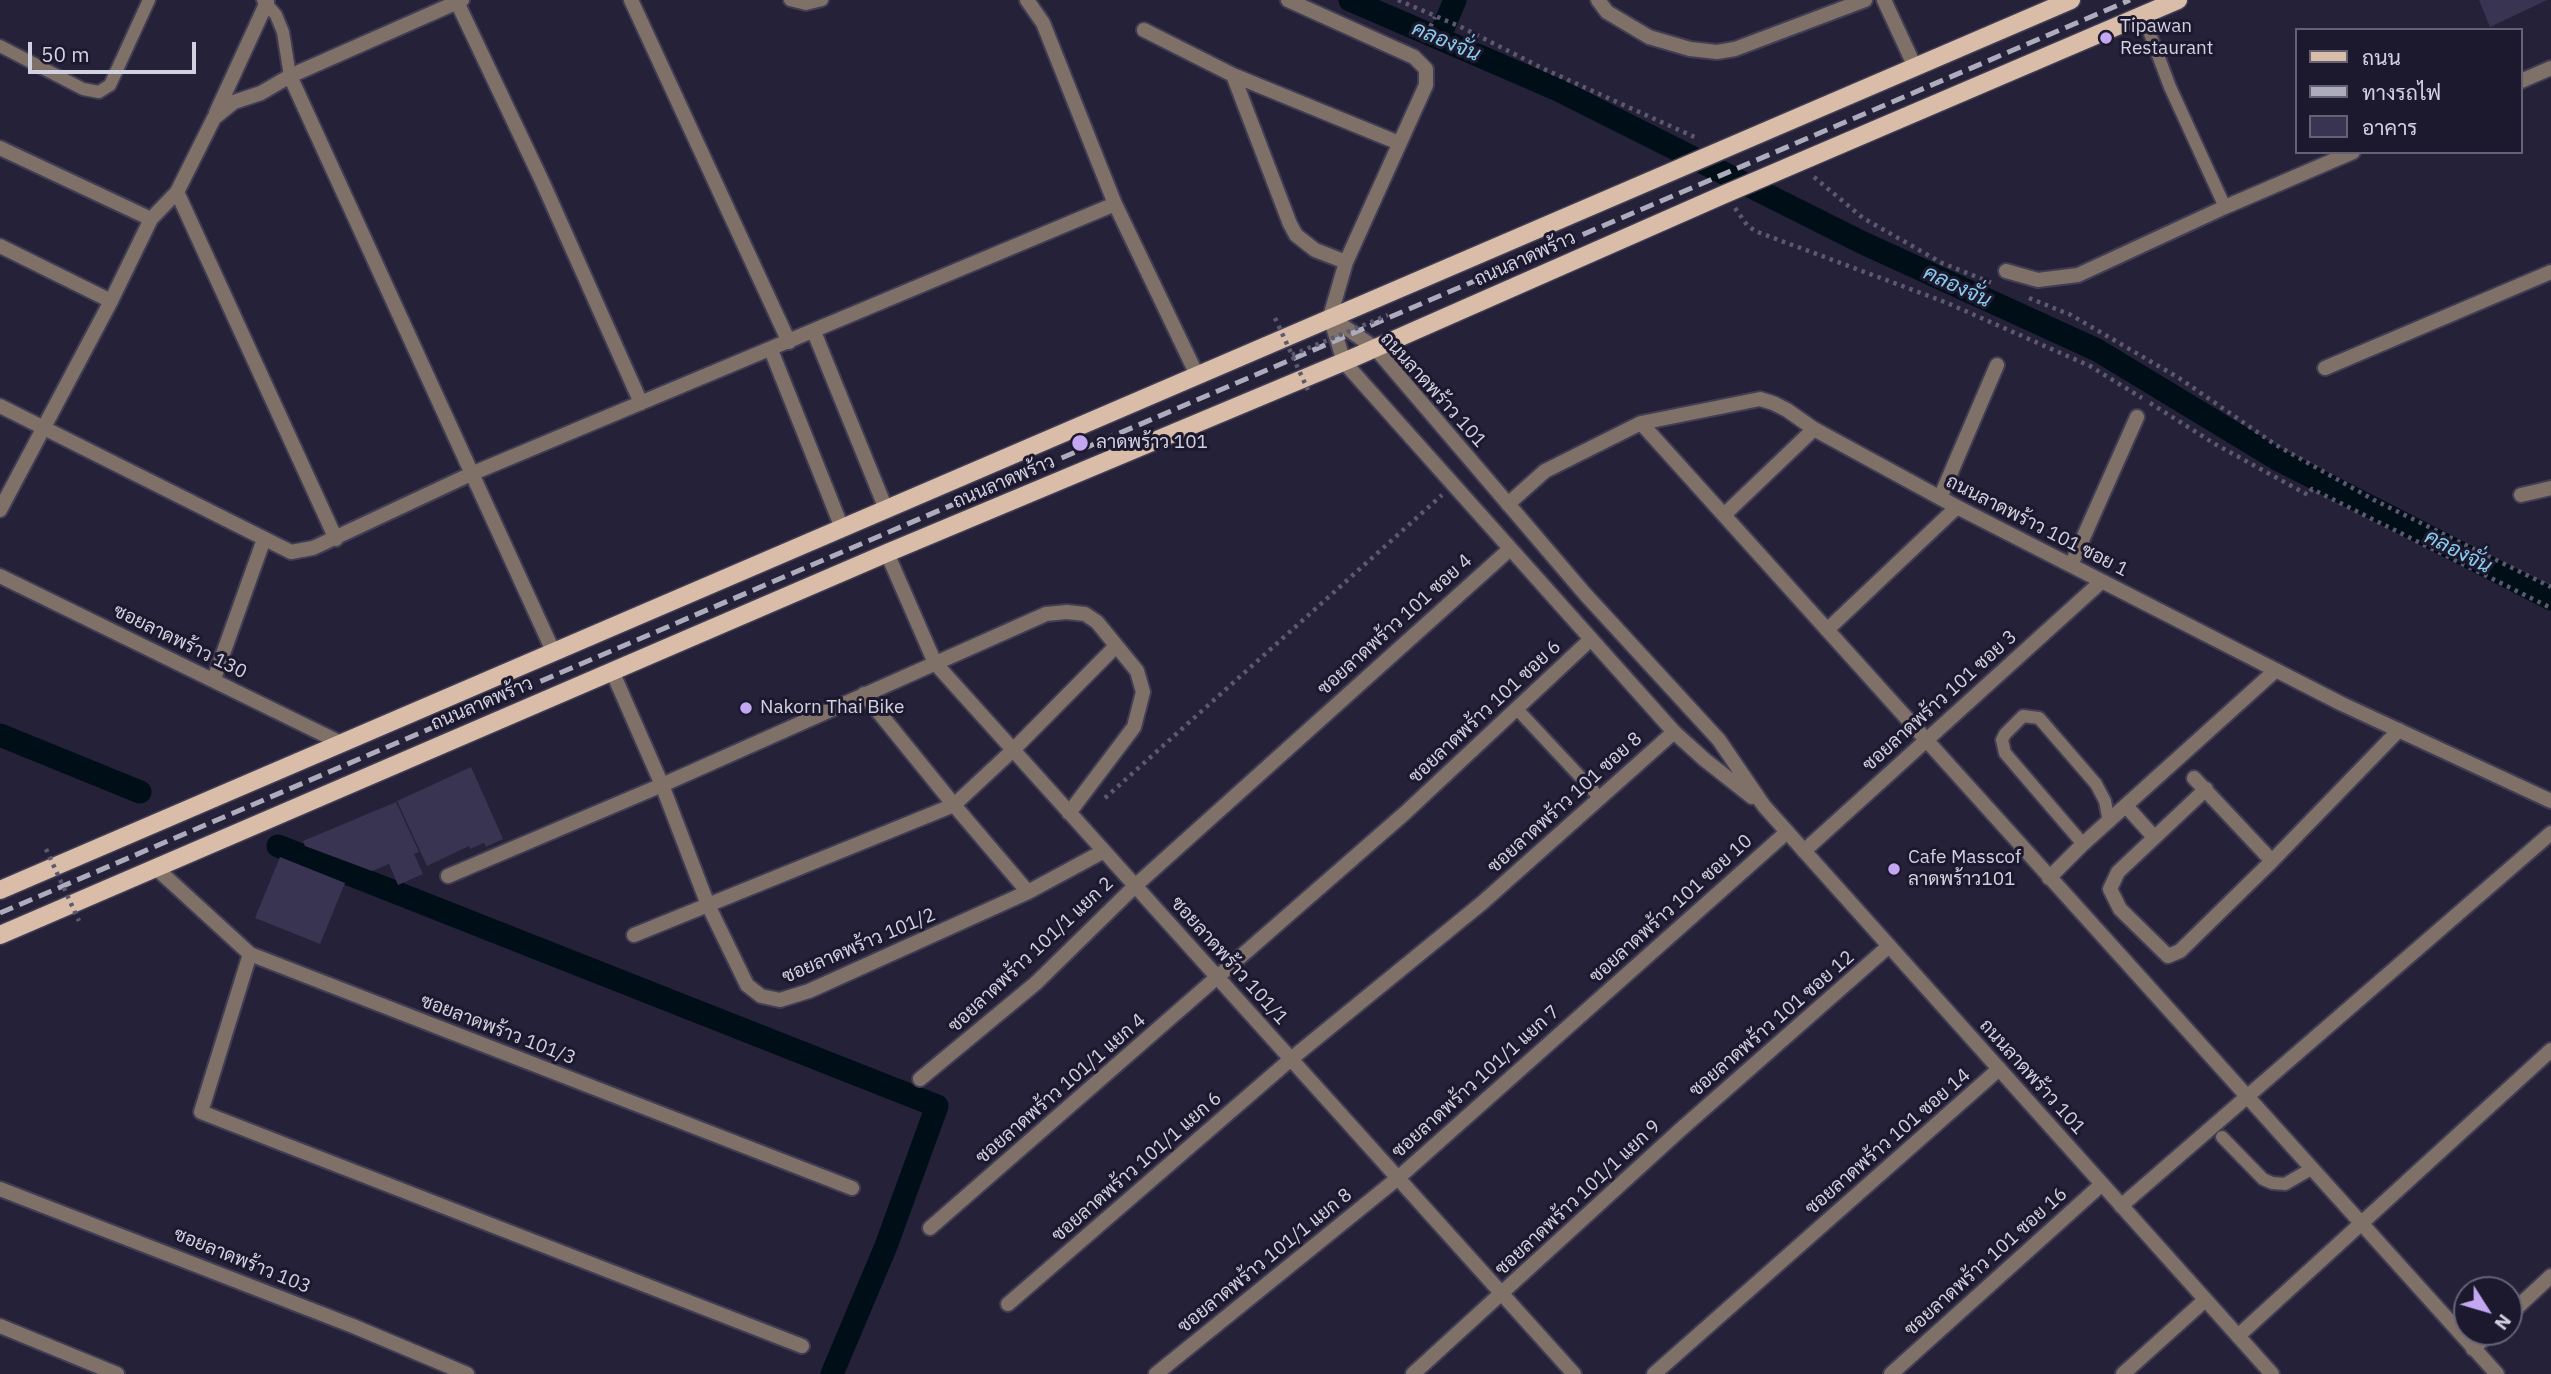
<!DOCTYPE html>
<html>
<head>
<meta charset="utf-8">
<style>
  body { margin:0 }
  #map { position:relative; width:2551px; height:1374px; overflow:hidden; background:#252139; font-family:"IBM Plex Sans",Sarabun,sans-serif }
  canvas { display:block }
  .legend { position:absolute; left:2295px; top:28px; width:228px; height:126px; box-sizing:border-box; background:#1c182e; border:2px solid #656275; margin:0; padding:9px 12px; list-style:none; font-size:21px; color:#d2d1e0 }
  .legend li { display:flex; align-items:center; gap:14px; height:35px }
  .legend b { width:35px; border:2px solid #656275 }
  .north { position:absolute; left:2453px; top:1276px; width:70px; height:70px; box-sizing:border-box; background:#1c182e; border:2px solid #656275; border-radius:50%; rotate:127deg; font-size:19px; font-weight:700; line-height:28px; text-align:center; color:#d2d1e0 }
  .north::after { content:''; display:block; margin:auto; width:24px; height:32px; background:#c4a7f1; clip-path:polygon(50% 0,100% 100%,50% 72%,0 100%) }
  .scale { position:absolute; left:28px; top:42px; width:168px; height:32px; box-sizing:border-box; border:4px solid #d2d1e0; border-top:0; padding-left:9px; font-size:21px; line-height:24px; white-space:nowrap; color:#d2d1e0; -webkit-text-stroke:5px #1c182e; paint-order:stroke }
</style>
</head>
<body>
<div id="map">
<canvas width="2551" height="1374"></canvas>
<ul class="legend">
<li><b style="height:9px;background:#dabda8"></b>ถนน</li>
<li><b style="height:9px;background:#adacbd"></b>ทางรถไฟ</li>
<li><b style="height:19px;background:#393452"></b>อาคาร</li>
</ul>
<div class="north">N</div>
<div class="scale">50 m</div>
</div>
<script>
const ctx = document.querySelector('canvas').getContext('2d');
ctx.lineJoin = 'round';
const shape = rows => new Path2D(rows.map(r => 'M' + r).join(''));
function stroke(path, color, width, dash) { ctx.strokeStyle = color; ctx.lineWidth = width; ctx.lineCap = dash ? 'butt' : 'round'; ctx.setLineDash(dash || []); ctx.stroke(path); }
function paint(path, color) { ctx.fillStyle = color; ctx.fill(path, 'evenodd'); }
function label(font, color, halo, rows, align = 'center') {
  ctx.font = font + ' "IBM Plex Sans",Sarabun,sans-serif'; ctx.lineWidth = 6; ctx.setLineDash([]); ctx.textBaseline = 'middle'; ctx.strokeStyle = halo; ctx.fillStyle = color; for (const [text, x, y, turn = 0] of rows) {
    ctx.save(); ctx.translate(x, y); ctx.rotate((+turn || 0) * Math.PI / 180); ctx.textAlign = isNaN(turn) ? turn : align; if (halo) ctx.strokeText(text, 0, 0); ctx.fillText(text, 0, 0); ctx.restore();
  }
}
const canal = shape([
  [1350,0,1558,90,1861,242,2097,350,2277,459,2551,599],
  [1439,38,1455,0],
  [0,735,140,792],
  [278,846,937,1106,886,1246,832,1374]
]);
const building = shape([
  [2479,0,2547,0,2490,27],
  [471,767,503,839,486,847,484,843,470,849,469,846,427,866,397,801],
  [396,802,419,852,414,854,423,874,398,885,389,864,372,871,305,846,303,841],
  [280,857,345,883,320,944,255,918]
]);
const path = shape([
  [1398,0,1461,27,1544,69,1699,139],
  [1423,42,1435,17],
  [1814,177,1863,218,1942,263,1992,283],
  [1735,208,1747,225,1755,231,1945,302,2090,366,2142,398],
  [2029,298,2071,315,2179,378,2276,445,2374,500,2551,587],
  [2150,403,2215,444,2308,495,2312,489,2551,608],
  [1105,798,1442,495]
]);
const service = shape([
  [263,0,276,15,283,32,290,76],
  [790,0,806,4,822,0],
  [2143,15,2170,87,2225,207],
  [0,46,83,89,99,92,110,85,149,0],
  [1517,709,1600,798],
  [2083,844,2005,753,2002,740,2005,734,2023,716,2039,718,2096,784,2105,801,2109,822],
  [2222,1137,2263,1179,2272,1183,2285,1184,2311,1169]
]);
const minor = shape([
  [631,0,789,342],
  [1027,0,1043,23,1115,204,1197,375],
  [1288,0,1414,57,1426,69,1426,85,1346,262,1330,317],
  [1598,0,1607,12,1649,37,1690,49,1717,52,1735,49,1865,0],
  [1884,0,1915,67],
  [457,2,542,181,641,403],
  [1144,30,1233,75],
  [290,76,554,653],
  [2521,81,2551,68],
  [216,113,267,2],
  [0,148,151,219],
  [177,192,336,539],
  [0,246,111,301],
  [1346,262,1315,250,1296,235,1290,224,1233,75,1399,143],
  [2006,271,2038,280,2078,275,2225,207,2353,152],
  [814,332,886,509],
  [771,350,842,528],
  [2325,368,2551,272],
  [0,406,291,552,313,548,471,474,1115,204],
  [1641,423,2497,1374],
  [2521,495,2551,488],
  [1940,498,1997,365],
  [1508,504,1545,471,1641,423,1760,399,1773,403,1787,410,1814,429,1957,507,2342,704,2551,801],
  [0,510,111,301,151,219,177,192,214,118,234,102,261,93,290,76,462,0],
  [1725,514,1814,429],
  [887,553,935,663,1574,1374],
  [2071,565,2137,417],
  [0,576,343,744],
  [1827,630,1957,507],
  [612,671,662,785,708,905,747,985,761,996,780,1000,809,991,1028,892,1104,851],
  [214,679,264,539],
  [864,694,954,805,1028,892],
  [2194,778,2272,861],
  [2206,789,2118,872,2110,889,2120,909,2168,956,2180,951,2272,861,2399,730],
  [2126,806,2154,837],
  [1804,851,2102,581],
  [156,868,250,954,852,1188],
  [448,876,662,785,1046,614,1067,612,1085,614,1097,622,1137,671,1143,692,1134,727,1069,813],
  [2049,878,2083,844,2276,670],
  [634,935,954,805,1013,750,1116,646],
  [250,954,201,1112,802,1346],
  [920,1079,1036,983,1135,886,1510,549],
  [0,1189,353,1326,467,1374],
  [2121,1206,2551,833],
  [930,1228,1405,813,1591,639],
  [1008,1304,1291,1059,1482,903,1674,732],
  [2509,1315,2551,1276],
  [0,1326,117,1374],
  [2238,1336,2551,1050],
  [2473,1349,2491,1332],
  [1156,1374,1398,1178,1787,832],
  [1413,1374,1680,1130,1889,946],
  [1654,1374,1999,1069],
  [1891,1374,2102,1184],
  [2123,1374,2205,1300]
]);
const tertiary = shape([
  [1330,317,1375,348,1585,594,1719,740,1764,806,2272,1374],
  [1330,317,1344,362,1674,732,1705,760,1752,797]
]);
const primary = shape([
  [0,890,2071,0],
  [0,935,887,553,1355,357,1725,194,2178,0]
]);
const rail = shape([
  [0,913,2130,0]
]);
const pathBridge = shape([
  [1275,318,1308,390],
  [1292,355,1388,315],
  [46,849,79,921]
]);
const markers = [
  [2106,38,7,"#c4a7f1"],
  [1080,443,9,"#c4a7f1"],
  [746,708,7,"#c4a7f1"],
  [1894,869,7,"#c4a7f1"]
];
const poiNames = [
  ["Tipawan",2120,27],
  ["Restaurant",2120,49],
  ["ลาดพร้าว 101",1096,443],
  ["Nakorn Thai Bike",760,708],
  ["Cafe Masscof",1908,858],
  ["ลาดพร้าว101",1908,880]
];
const streetNames = [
  ["ถนนลาดพร้าว",1525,259,-24],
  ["ถนนลาดพร้าว 101",1433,390,48],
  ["ถนนลาดพร้าว",1004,482,-23],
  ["ถนนลาดพร้าว 101 ซอย 1",2037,526,27],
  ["ซอยลาดพร้าว 101 ซอย 4",1395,625,-42],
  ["ซอยลาดพร้าว 130",180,642,26],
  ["ซอยลาดพร้าว 101 ซอย 3",1940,701,-42],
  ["ถนนลาดพร้าว",482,704,-23],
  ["ซอยลาดพร้าว 101 ซอย 6",1485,712,-43],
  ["ซอยลาดพร้าว 101 ซอย 8",1565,803,-42],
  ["ซอยลาดพร้าว 101 ซอย 10",1671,909,-42],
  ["ซอยลาดพร้าว 101/2",859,946,-23],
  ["ซอยลาดพร้าว 101/1 แยก 2",1031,955,-43],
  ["ซอยลาดพร้าว 101/1",1229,961,48],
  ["ซอยลาดพร้าว 101 ซอย 12",1772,1024,-41],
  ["ซอยลาดพร้าว 101/3",498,1030,21],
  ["ถนนลาดพร้าว 101",2032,1077,48],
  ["ซอยลาดพร้าว 101/1 แยก 7",1476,1082,-42],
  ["ซอยลาดพร้าว 101/1 แยก 4",1061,1089,-41],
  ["ซอยลาดพร้าว 101 ซอย 14",1888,1142,-41],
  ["ซอยลาดพร้าว 101/1 แยก 6",1137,1167,-41],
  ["ซอยลาดพร้าว 101/1 แยก 9",1578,1198,-43],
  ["ซอยลาดพร้าว 103",242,1261,22],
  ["ซอยลาดพร้าว 101/1 แยก 8",1265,1261,-39],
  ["ซอยลาดพร้าว 101 ซอย 16",1986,1262,-42]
];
const waterNames = [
  ["คลองจั่น",1446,42,23],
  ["คลองจั่น",1957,287,25],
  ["คลองจั่น",2458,552,27]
];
stroke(canal, '#000f17', 23);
paint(building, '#393452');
stroke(service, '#413d54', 16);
stroke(minor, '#413d54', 18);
stroke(tertiary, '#413d54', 18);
stroke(primary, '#413d54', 21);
stroke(path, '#5d5a6f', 4.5, [3.5, 5]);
stroke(service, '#7f7167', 12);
stroke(minor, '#7f7167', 14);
stroke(tertiary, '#7f7167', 14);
stroke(primary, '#dabda8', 18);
stroke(rail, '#adacbd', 5, [14, 7]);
stroke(pathBridge, '#5d5a6f', 4.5, [3.5, 5]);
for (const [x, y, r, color] of markers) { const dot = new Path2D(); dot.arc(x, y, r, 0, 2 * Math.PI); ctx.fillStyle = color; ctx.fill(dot); stroke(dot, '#1c182e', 2.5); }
label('19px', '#d2d1e0', '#1c182e', poiNames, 'left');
label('19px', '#d2d1e0', '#1c182e', streetNames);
label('italic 21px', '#89ccec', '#1c182e', waterNames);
</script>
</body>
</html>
